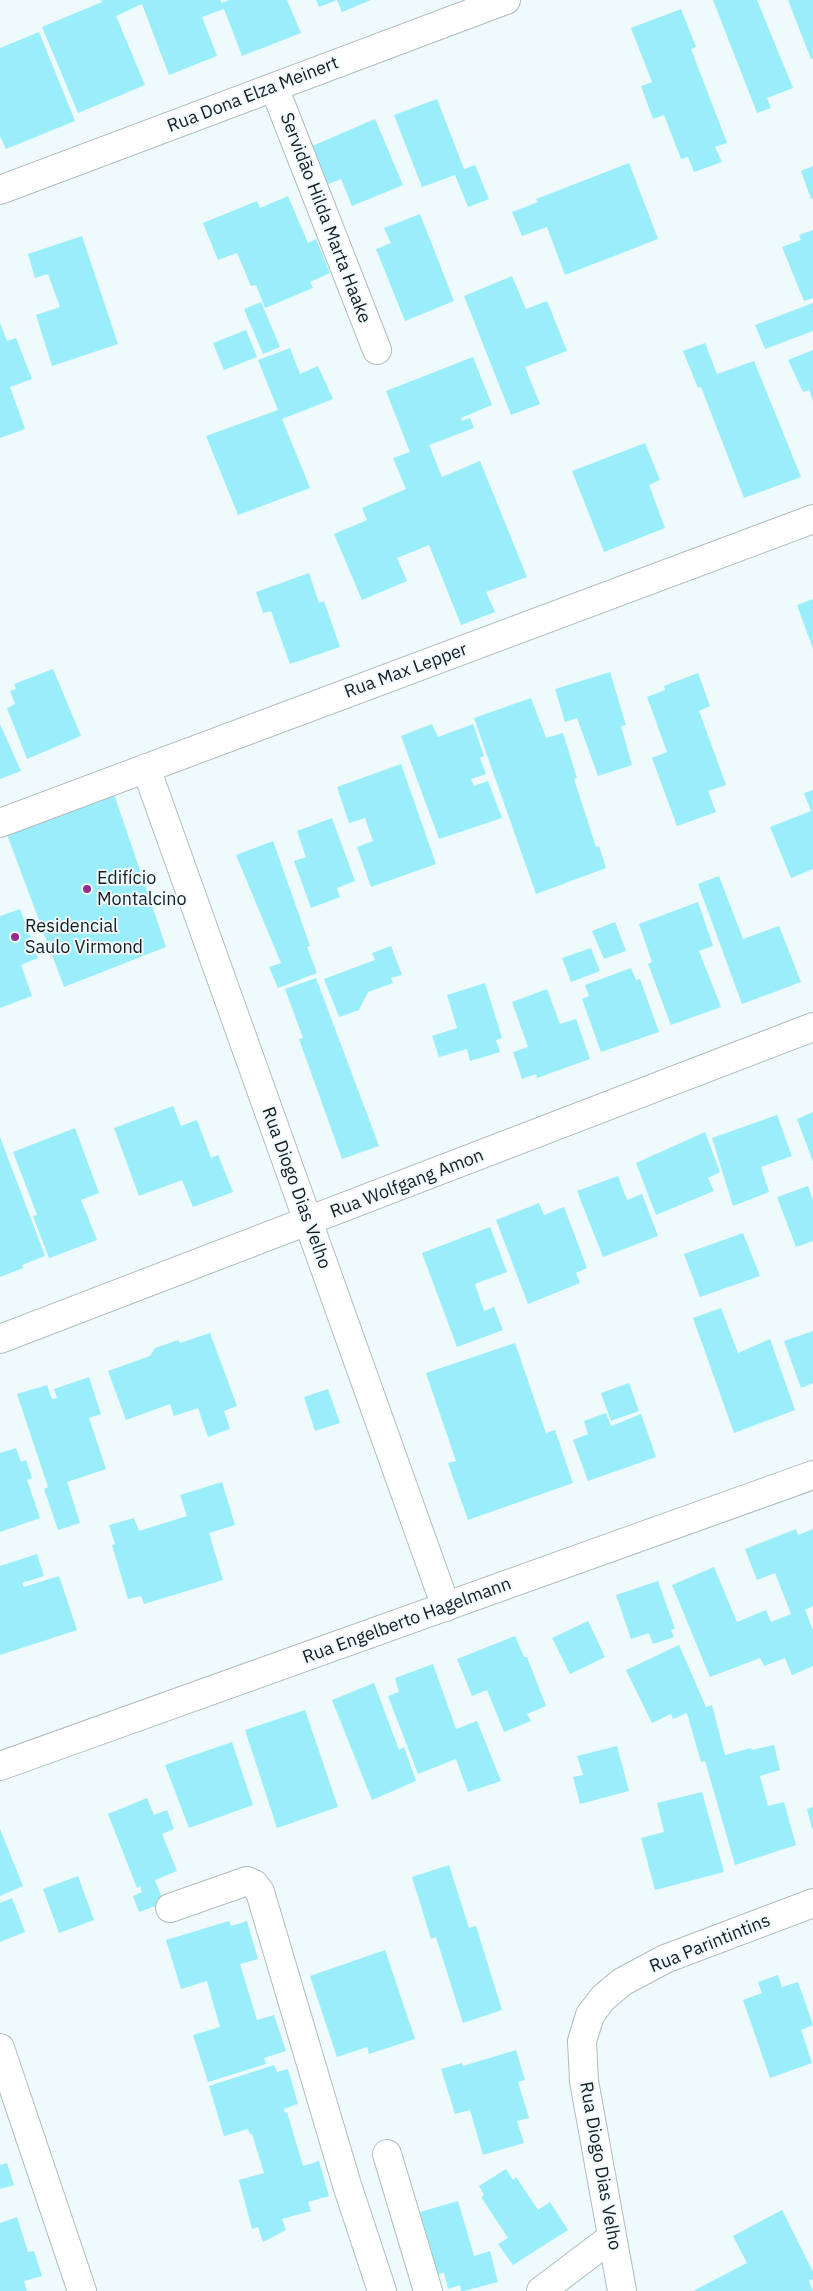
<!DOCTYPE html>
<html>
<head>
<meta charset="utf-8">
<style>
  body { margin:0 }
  canvas { display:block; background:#eefafc }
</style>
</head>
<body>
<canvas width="813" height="2291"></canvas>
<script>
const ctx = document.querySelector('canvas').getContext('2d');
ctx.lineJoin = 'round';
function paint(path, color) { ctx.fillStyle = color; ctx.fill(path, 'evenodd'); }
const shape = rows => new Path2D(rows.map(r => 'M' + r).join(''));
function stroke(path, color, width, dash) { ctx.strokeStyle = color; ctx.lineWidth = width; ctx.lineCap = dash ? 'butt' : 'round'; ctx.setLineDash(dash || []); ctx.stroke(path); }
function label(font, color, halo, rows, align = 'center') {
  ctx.font = font + ' "IBM Plex Sans",sans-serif'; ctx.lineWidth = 4; ctx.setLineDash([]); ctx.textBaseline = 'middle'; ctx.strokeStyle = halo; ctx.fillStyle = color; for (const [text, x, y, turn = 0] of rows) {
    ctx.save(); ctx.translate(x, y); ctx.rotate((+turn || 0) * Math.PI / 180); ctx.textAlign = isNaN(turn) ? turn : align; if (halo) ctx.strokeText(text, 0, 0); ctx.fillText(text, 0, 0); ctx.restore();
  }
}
const building = shape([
  [101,0,220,0,222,3,229,0,287,0,301,33,242,56,224,9,202,17,217,56,169,75,142,4,116,16,145,85,78,113,42,27,102,2],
  [316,0,371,0,342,12,337,0,319,7],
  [713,0,757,0,793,88,767,98,771,108,757,113],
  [788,0,813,0,813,59,811,59],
  [681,9,696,47,691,49,727,143,715,147,722,162,694,172,688,157,681,159,664,115,653,119,641,86,652,82,631,28],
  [39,32,75,121,6,149,0,136,0,48],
  [437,99,464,169,475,165,489,199,468,207,455,175,422,187,394,115],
  [375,119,403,185,352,206,341,179,326,185,310,147],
  [629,163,658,239,565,275,547,227,522,236,512,212,538,202,536,199],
  [813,166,813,199,811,199,801,171],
  [288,196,308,243,316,239,330,273,310,282,313,288,265,308,256,285,251,286,237,253,218,260,203,223,257,201,260,208],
  [420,214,454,301,405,321,376,249,391,243,384,228],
  [813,230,813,298,804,301,782,247,801,240,799,235],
  [82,236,118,344,52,366,36,315,60,307,48,274,35,278,28,254],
  [512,276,526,309,547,301,567,351,525,367,540,404,511,415,464,296],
  [261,302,280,347,263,354,244,309],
  [813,303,813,331,765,349,755,325],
  [0,323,7,341,16,338,32,379,10,387,25,429,0,438],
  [246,330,257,357,224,370,213,343],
  [705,343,717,374,754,361,801,477,744,498,701,387,698,388,683,351],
  [290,348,300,374,318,366,333,399,282,419,310,488,238,515,206,436,278,410,258,360],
  [813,350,813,401,809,390,803,392,788,360],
  [473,357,492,405,461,418,462,421,470,418,474,428,429,445,442,477,480,461,527,577,486,592,495,612,461,625,429,545,397,558,407,581,362,600,334,534,367,520,362,508,406,489,393,458,410,452,386,391],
  [645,443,660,480,649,485,665,528,604,552,572,471],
  [309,573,319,603,324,601,340,647,290,664,271,611,263,613,256,592],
  [813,599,813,649,797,605],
  [53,669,81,736,27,759,7,708,15,704,10,691,16,689,14,684],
  [610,672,626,725,621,726,632,765,598,776,577,718,565,722,555,689],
  [698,673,710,706,699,711,726,785,708,791,716,812,677,826,652,758,667,752,647,697,665,690,664,686],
  [531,698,546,738,563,733,577,778,574,779,596,847,599,846,606,868,536,894,474,718],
  [0,724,21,771,0,779],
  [432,724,438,737,473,724,484,756,480,758,486,774,471,779,474,786,488,781,502,818,439,839,401,736],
  [401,764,436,864,371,887,357,847,373,841,365,818,349,823,337,787],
  [813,790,813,869,791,878,770,827,811,811,804,793],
  [113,791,166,947,64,987,6,832],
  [332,818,355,881,337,888,340,897,311,908,294,861,306,857,297,831],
  [273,841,310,946,307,947,317,973,278,988,269,967,281,963,236,855],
  [719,876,743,939,779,926,801,982,742,1004,698,884],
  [698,902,713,946,699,951,721,1007,671,1025,648,964,652,962,639,924],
  [20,909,38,958,21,965,32,996,0,1008,0,916],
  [615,922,626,951,604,959,592,931],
  [391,946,402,975,391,978,393,983,368,992,359,1010,339,1017,324,979,375,960,372,953],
  [591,948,600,971,571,982,562,958],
  [631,968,636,980,640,979,659,1032,601,1052,582,999,589,996,585,985],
  [316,978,379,1146,342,1159,299,1039,303,1038,285,989],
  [485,983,502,1038,496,1040,500,1052,470,1061,467,1049,439,1057,432,1036,457,1028,447,995],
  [547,989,560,1024,576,1019,590,1059,537,1078,536,1074,522,1079,513,1052,528,1047,512,1002],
  [173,1106,181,1126,197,1120,211,1158,218,1155,233,1192,193,1207,182,1180,139,1196,114,1128],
  [813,1112,813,1162,797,1119],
  [777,1115,792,1156,761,1167,769,1192,733,1206,712,1138],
  [75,1128,99,1193,81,1200,97,1240,49,1258,33,1216,37,1215,13,1152],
  [705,1132,720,1172,708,1178,714,1191,656,1215,636,1163],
  [0,1137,45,1256,22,1265,23,1268,0,1277],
  [618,1176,627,1200,642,1194,658,1236,603,1257,577,1191],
  [808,1186,813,1200,813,1241,796,1247,777,1197],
  [539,1203,544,1215,564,1207,587,1268,576,1273,580,1283,528,1304,496,1220],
  [490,1227,507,1272,475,1284,484,1311,494,1307,503,1330,457,1347,422,1253],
  [743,1233,760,1276,700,1297,684,1254],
  [721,1308,738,1353,770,1339,795,1410,734,1433,693,1318],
  [813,1331,813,1383,801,1388,784,1341],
  [210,1333,237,1406,224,1411,230,1429,208,1437,198,1408,174,1416,170,1404,126,1420,108,1371,150,1356,155,1348,178,1340,180,1343],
  [515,1343,546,1433,555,1430,573,1483,468,1520,448,1463,456,1461,426,1373],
  [89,1377,101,1414,89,1418,106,1469,67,1482,80,1523,58,1530,44,1489,48,1487,17,1394,47,1385,52,1399,57,1398,54,1389],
  [629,1383,639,1411,611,1421,601,1393],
  [328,1389,340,1423,315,1431,304,1397],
  [606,1413,611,1426,641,1414,656,1457,588,1481,573,1440,588,1434,584,1421],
  [16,1448,21,1462,26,1460,32,1478,27,1480,40,1518,0,1532,0,1453],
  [222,1482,235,1525,209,1533,223,1580,144,1604,141,1596,128,1599,112,1545,115,1544,109,1525,134,1518,139,1531,187,1516,180,1495],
  [796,1529,798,1535,813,1529,813,1606,805,1610,813,1630,813,1666,792,1675,785,1658,764,1666,760,1658,710,1677,672,1585,714,1567,737,1622,766,1610,771,1622,791,1614,775,1573,757,1580,745,1549],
  [37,1554,44,1576,22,1583,24,1587,59,1576,77,1630,0,1655,0,1566],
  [658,1581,675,1629,671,1630,674,1637,653,1644,649,1633,631,1639,616,1595],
  [588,1621,605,1657,570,1674,552,1638],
  [515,1636,524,1657,527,1657,546,1706,527,1714,531,1721,504,1732,487,1690,472,1696,457,1659],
  [679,1645,706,1707,712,1705,725,1755,751,1748,752,1750,774,1745,780,1770,760,1776,768,1806,784,1802,796,1845,735,1865,705,1761,701,1762,687,1713,673,1719,671,1714,652,1723,626,1670],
  [433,1664,456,1729,477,1721,501,1781,468,1792,456,1759,418,1774,388,1696,399,1692,395,1678],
  [374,1683,399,1750,404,1747,416,1781,372,1800,332,1700],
  [305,1710,338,1807,277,1828,245,1730],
  [232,1742,253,1805,189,1828,165,1765],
  [617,1746,629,1791,580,1804,573,1777,583,1775,577,1756],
  [702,1792,724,1872,655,1890,641,1838,664,1832,657,1803],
  [147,1798,154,1815,167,1810,174,1829,162,1834,177,1871,155,1880,164,1903,139,1912,133,1896,142,1892,140,1886,137,1888,108,1814],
  [813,1807,813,1828,812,1829,807,1809],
  [0,1829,23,1886,0,1896],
  [449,1865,469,1928,476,1926,502,2010,463,2023,436,1937,431,1939,412,1877],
  [78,1876,94,1920,59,1933,43,1889],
  [12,1898,25,1932,0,1942,0,1903],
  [229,1921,231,1926,247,1921,258,1959,240,1964,257,2020,274,2015,286,2051,264,2058,266,2064,208,2082,193,2035,220,2027,213,2003,207,1981,181,1989,166,1940],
  [385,1950,415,2039,369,2054,367,2047,337,2057,310,1976],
  [778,1975,782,1987,798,1982,813,2025,801,2030,812,2063,770,2078,743,2000,762,1993,758,1982],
  [516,2050,525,2080,518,2082,529,2118,517,2121,524,2143,483,2155,470,2110,455,2114,441,2069,462,2063,463,2066],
  [274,2065,277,2072,288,2069,298,2104,284,2109,285,2113,287,2112,303,2166,319,2161,329,2196,308,2202,311,2211,282,2219,286,2230,263,2242,258,2227,252,2229,239,2180,264,2173,252,2134,250,2134,248,2129,224,2136,209,2086],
  [7,2163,14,2185,0,2189,0,2165],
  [506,2169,513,2180,516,2177,538,2210,550,2202,568,2230,513,2265,498,2244,508,2238,481,2197,484,2195,479,2186],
  [458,2201,474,2256,490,2251,498,2282,464,2291,461,2291,460,2285,448,2289,444,2273,438,2274,420,2212],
  [782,2210,813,2272,813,2279,809,2281,813,2291,693,2291,747,2263,733,2236],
  [17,2217,28,2252,34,2251,42,2276,24,2281,27,2291,0,2291,0,2223]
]);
const minor = shape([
  [274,87,377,350],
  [0,190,506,0],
  [146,768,446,1607],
  [0,823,813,519],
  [0,1339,813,1027],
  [0,1766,813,1475],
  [170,1908,247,1881,254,1884,260,1892,347,2185,382,2291],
  [0,2048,82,2291],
  [387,2154,428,2291],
  [541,2291,611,2238],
  [622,2291,584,2081,582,2041,590,2015,603,1998,622,1982,665,1959,813,1903]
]);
const markers = [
  [87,889,5,"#962c8e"],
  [15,937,5,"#962c8e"]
];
const streetNames = [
  ["Rua Dona Elza Meinert",253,95,-21],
  ["Servidão Hilda Marta Haake",325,218,69],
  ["Rua Max Lepper",406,671,-20],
  ["Rua Wolfgang Amon",407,1184,-21],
  ["Rua Diogo Dias Velho",296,1188,70],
  ["Rua Engelberto Hagelmann",407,1621,-20],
  ["Rua Parintintins",710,1944,-22],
  ["Rua Diogo Dias Velho",600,2166,80]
];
const poiNames = [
  ["Edifício",97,879],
  ["Montalcino",97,900],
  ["Residencial",25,927],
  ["Saulo Virmond",25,948]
];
paint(building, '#9aeefb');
stroke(minor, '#b0bcbe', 30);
stroke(minor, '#fff', 28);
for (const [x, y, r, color] of markers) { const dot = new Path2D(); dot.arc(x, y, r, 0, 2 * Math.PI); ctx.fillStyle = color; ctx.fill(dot); stroke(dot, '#eefafc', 2); }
label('18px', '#171b1c', '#eefafc', streetNames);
label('18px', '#171b1c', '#eefafc', poiNames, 'left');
</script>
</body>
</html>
